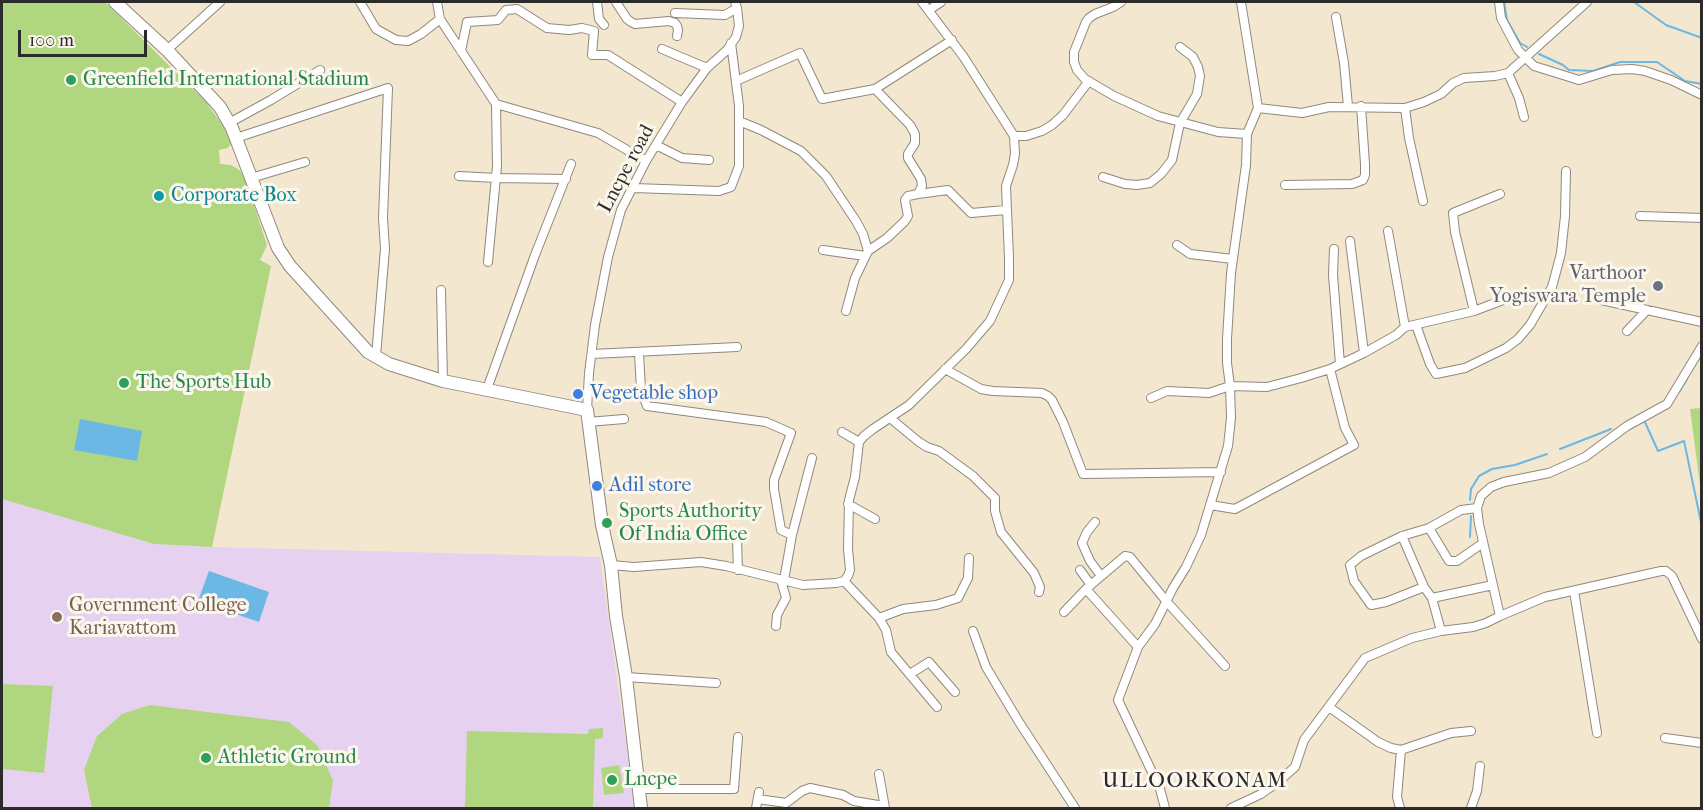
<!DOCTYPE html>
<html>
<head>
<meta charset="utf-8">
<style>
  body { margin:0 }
  #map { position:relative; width:1703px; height:810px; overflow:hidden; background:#f3e7cf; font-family:"IM FELL French Canon",serif }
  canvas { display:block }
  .frame { position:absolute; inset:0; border:3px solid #2b2b2b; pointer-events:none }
  .scale { position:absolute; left:18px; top:30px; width:129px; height:27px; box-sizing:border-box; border:3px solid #2b2b2b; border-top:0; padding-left:8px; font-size:18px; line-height:21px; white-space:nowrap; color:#2b2b2b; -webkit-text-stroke:4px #fbf7ec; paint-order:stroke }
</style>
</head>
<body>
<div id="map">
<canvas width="1703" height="810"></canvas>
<div class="frame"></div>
<div class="scale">100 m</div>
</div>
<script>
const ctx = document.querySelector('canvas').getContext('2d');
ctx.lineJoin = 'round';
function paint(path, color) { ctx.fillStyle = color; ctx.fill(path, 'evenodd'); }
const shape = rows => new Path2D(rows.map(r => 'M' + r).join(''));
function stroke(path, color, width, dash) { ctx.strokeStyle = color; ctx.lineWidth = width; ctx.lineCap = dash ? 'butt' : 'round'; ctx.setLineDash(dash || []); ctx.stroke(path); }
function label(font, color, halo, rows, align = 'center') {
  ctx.font = font + ' "IM FELL French Canon",serif'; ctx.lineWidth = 6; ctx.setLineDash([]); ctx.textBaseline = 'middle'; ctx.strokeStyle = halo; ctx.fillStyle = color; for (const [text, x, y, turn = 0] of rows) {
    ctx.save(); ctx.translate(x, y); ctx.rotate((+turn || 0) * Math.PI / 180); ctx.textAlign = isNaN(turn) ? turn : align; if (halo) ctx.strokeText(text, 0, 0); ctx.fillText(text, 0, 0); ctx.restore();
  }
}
const built = shape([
  [2,499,154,544,212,547,600,557,635,808,2,808]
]);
const green = shape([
  [2,2,105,2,206,102,221,123,232,142,228,148,219,150,220,164,231,165,238,169,244,175,267,245,260,260,271,266,212,547,154,544,2,499],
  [1701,408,1702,408,1701,493,1690,409],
  [2,684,53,686,44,773,2,769],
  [150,705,289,722,318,746,333,781,329,808,92,808,84,770,97,736,122,714],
  [603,728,603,738,595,739,593,808,465,808,467,731,588,734,589,729],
  [619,765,624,793,604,795,601,768]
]);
const water = shape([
  [80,419,142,431,137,461,74,450],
  [209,571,269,592,259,622,198,601]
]);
const stream = shape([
  [1504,2,1507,20,1520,43,1527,47],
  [1634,2,1666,25,1702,38],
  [1539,54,1563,65,1569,70,1593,71,1620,62,1657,62,1685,81,1702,84],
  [1679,392,1687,379],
  [1644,420,1658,451,1684,441,1702,527],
  [1560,449,1611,429],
  [1470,500,1471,489,1479,476,1492,469,1515,465,1547,454],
  [1470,537,1471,516]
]);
const street = shape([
  [360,2,376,29,396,40,408,41,421,34,440,19],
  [437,2,440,19,496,104,497,166,488,262],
  [597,2,599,19,604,25],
  [616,2,627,19,631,22,635,24,669,21,675,23,677,26,678,30,677,36],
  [1121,2,1113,7,1095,14,1089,18,1086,22,1074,52,1074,62,1077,70,1085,79,1114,96,1158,116,1218,132,1247,134],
  [1241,2,1258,108],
  [1499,2,1501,18,1518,50,1534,66,1579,80,1612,70,1632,69,1645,71,1671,80,1702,95],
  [929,10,941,2],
  [675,13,725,15,737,8],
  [1336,17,1344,63,1348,106],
  [662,49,707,68],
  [167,50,220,2],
  [461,51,467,22,498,20,506,10,517,9,547,28,569,30,582,28,594,31,592,55,608,55,682,102],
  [1508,73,1519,98,1524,117],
  [736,81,800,53,822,99,875,89,952,40],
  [496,104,598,133,646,161],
  [1405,108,1409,138,1423,201],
  [739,121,761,130,801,151,826,176,856,221,863,234,868,251],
  [229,123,271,100,320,70],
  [1014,136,1026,136,1042,131,1052,125,1063,115,1089,81],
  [236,138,388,88,383,218,385,249,376,356],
  [656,145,682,158,709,160],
  [459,176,496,178,566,179],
  [1103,177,1125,184,1137,185,1150,183,1161,174,1172,160,1180,123,1197,94,1200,76,1198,67,1193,57,1180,47],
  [251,178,305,162],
  [1285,185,1352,184,1363,180,1365,175,1365,164,1361,106],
  [634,188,719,191,731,187,739,166,739,106,731,43],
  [918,194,948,190,971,213,1006,210],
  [1640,216,1702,218],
  [1388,231,1405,327],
  [1350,241,1364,353],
  [1177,245,1190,254,1233,259],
  [1334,249,1333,275,1340,364],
  [823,250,865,256],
  [441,290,443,381],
  [1592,298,1702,322],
  [846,311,855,278,868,251,887,238,905,221,908,216,905,200,908,196,918,194,922,186,921,179,908,158,908,154,915,143,915,134,910,125,875,89],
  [1474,311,1455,232,1453,213,1500,194],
  [1416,325,1430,364,1436,374,1465,368,1506,348,1518,339,1530,325,1552,287,1555,276,1561,253,1565,216,1566,171],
  [1627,331,1647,310],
  [639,353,641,390,647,406,766,422,791,433,774,480,774,489,781,530,792,535],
  [592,354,737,347],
  [945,369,981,389,993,391,1042,393,1048,396,1052,400,1063,422,1083,474,1221,472],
  [487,389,535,255,571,164],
  [1151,398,1167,391,1209,393,1230,386,1267,387,1301,378,1330,369,1364,353,1396,335,1405,327,1474,311,1511,297],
  [587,410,589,373,595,325,608,257,621,210,646,161,682,102,707,68,727,50,736,37,739,26,737,8,735,2],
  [890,418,919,442,927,447,939,451,973,476,995,498,995,511,1001,532,1034,573,1040,587,1039,592],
  [588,422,624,419],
  [842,432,859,442],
  [848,504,875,519],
  [1210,505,1235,509,1354,445,1345,428,1330,369],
  [1095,522,1087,532,1082,543,1090,561,1101,576],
  [1429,528,1461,510,1477,508],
  [1402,536,1424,587,1432,598,1441,631],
  [737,541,738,570],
  [611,565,634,567,701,562,726,566,803,585,836,583,844,581,848,576,850,570,848,549,849,500,855,477,859,442,864,436,873,429,909,405,966,349,990,321,1009,280,1009,258,1006,186,1013,165,1015,154,1014,136,963,56,922,2],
  [1080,570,1091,585],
  [784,580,792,535,812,458],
  [844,581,879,618,886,630,891,652,937,707],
  [1424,587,1386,602,1371,605,1354,581,1350,565,1361,556,1402,536,1429,528,1449,561,1457,561,1483,543],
  [1086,589,1138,647],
  [1574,591,1597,733],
  [1432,598,1493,585],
  [1064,612,1086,589,1125,556,1130,557,1167,602,1225,666],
  [1500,616,1545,597,1661,571,1666,571,1672,576,1702,639],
  [879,618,903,609,936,605,958,598,968,578,969,558],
  [776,626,777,615,786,598,781,580],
  [973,631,986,667,1019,722,1075,808],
  [910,674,929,662,955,692],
  [626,677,716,683],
  [1329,707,1378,742,1391,748,1401,750,1451,733,1471,731],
  [1665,738,1702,743],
  [879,774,885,808],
  [639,789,734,789,738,737],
  [758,799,786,803,802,791,810,788,843,795,854,801,884,806],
  [756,808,759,792],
  [1165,808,1160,789,1118,700,1138,647,1155,624,1173,588,1186,567,1201,535,1228,446,1231,418,1230,386,1227,363,1227,339,1231,273,1246,165,1247,134,1258,108,1302,113,1329,107,1405,108,1424,102,1441,94,1453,83,1464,78,1495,76,1508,73,1587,2],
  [1231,808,1261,794,1279,781,1295,767,1304,740,1365,658,1412,638,1441,631,1473,627,1486,623,1500,616,1479,524,1477,508,1481,496,1491,487,1504,482,1549,473,1585,457,1627,426,1667,404,1702,346],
  [1400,808,1397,797,1401,750],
  [1471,808,1477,791,1480,766]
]);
const secondary = shape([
  [115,2,167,50,220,107,232,128,278,248,290,266,368,352,389,364,443,381,587,410,602,525,611,565,616,616,626,677,641,808]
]);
const markers = [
  [71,80,6,"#2e9e5b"],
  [159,196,6,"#0f9aa8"],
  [1658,286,6,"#6b7280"],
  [124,383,6,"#2e9e5b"],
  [578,394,6,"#3f7fe0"],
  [597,486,6,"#3f7fe0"],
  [607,523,6,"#2e9e5b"],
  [57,617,6,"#8d6e63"],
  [206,758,6,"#2e9e5b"],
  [612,780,6,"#2e9e5b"]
];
const leisureNames = [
  ["Greenfield International Stadium",83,80],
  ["The Sports Hub",136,383],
  ["Sports Authority",619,512],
  ["Of India Office",619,535],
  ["Athletic Ground",218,758],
  ["Lncpe",624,780]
];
const streetNames = [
  ["Lncpe road",627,169,-62]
];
const cultureNames = [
  ["Corporate Box",171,196]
];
const worshipNames = [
  ["Varthoor",1646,274],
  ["Yogiswara Temple",1646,297]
];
const shopNames = [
  ["Vegetable shop",590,394],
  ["Adil store",609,486]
];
const educationNames = [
  ["Government College",69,606],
  ["Kariavattom",69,629]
];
const neighbourhoodNames = [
  ["ULLOORKONAM",1195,782]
];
paint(built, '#e6d2f0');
paint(green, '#b1d680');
paint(water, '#6bb8e5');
stroke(stream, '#6bb8e5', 2);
stroke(street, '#8f897d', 10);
stroke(secondary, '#8f897d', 14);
stroke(street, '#fff', 8);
stroke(secondary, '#fff', 12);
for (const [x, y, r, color] of markers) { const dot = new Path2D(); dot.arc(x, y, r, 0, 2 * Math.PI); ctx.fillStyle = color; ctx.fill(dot); stroke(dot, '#fbf7ec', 2); }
label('20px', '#27864d', '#fbf7ec', leisureNames, 'left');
label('20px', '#2b2b2b', '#fbf7ec', streetNames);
label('20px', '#0d838f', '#fbf7ec', cultureNames, 'left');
label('20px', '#5b616d', '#fbf7ec', worshipNames, 'right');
label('20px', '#366cbe', '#fbf7ec', shopNames, 'left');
label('20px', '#785e54', '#fbf7ec', educationNames, 'left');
ctx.letterSpacing = '1.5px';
label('21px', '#2b2b2b', '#fbf7ec', neighbourhoodNames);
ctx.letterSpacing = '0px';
</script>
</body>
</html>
